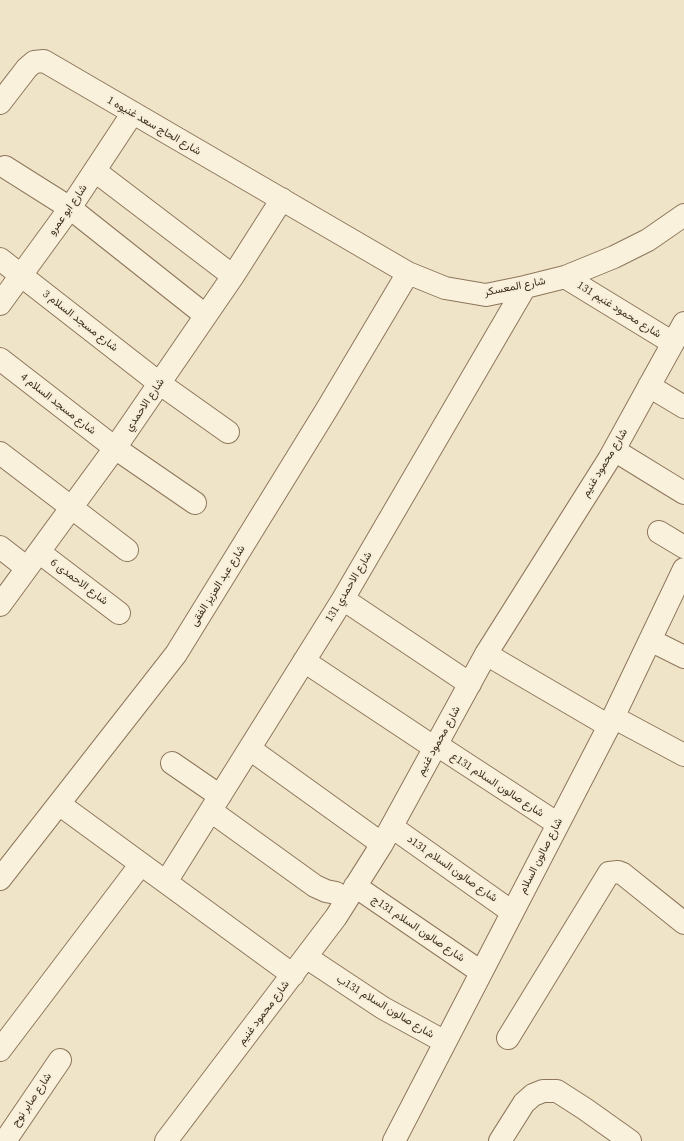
<!DOCTYPE html>
<html>
<head>
<meta charset="utf-8">
<style>
  body { margin:0 }
  canvas { display:block; background:#f0e4c8 }
</style>
</head>
<body>
<canvas width="684" height="1141"></canvas>
<script>
const ctx = document.querySelector('canvas').getContext('2d');
ctx.lineJoin = 'round';
const shape = rows => new Path2D(rows.map(r => 'M' + r).join(''));
function stroke(path, color, width, dash) { ctx.strokeStyle = color; ctx.lineWidth = width; ctx.lineCap = dash ? 'butt' : 'round'; ctx.setLineDash(dash || []); ctx.stroke(path); }
function label(font, color, halo, rows, align = 'center') {
  ctx.font = font + ' "Source Serif 4",Vazirmatn,serif'; ctx.lineWidth = 3.5; ctx.setLineDash([]); ctx.textBaseline = 'middle'; ctx.strokeStyle = halo; ctx.fillStyle = color; for (const [text, x, y, turn = 0] of rows) {
    ctx.save(); ctx.translate(x, y); ctx.rotate((+turn || 0) * Math.PI / 180); ctx.textAlign = isNaN(turn) ? turn : align; if (halo) ctx.strokeText(text, 0, 0); ctx.fillText(text, 0, 0); ctx.restore();
  }
}
const minor = shape([
  [0,103,27,68,34,62,44,61,408,273,445,288,486,295,525,287,565,277,614,257,648,240,684,215],
  [5,167,70,208,205,315],
  [95,171,233,276],
  [0,259,159,383,228,432],
  [565,277,673,343],
  [0,304,70,208,132,114],
  [0,359,115,448,195,503],
  [649,386,684,407],
  [614,450,684,493],
  [0,453,127,550],
  [659,532,684,547],
  [0,547,27,568],
  [39,552,119,613],
  [343,599,470,684],
  [0,605,115,448,233,276,282,199],
  [650,640,684,657],
  [486,654,609,726],
  [304,661,435,748],
  [613,717,684,755],
  [437,745,558,824],
  [250,749,382,844],
  [172,763,220,796],
  [59,804,293,975],
  [211,811,315,886,326,891,336,893,346,901],
  [392,827,512,912],
  [0,879,176,654,327,409,408,273],
  [166,882,343,599,525,287],
  [355,886,481,972],
  [306,957,383,1008,445,1042],
  [508,1038,609,873,618,872,623,874,684,923],
  [0,1050,141,864],
  [5,1141,60,1060],
  [166,1141,336,917,382,844,486,654,609,459,684,323],
  [394,1141,609,726,684,569],
  [500,1141,524,1103,533,1095,543,1091,557,1091,585,1109,630,1141]
]);
const streetNames = [
  ["شارع الحاج سعد غنيوه 1",154,126,30],
  ["شارع ابو عمرو",68,210,-55],
  ["شارع المعسكر",515,287,-11],
  ["شارع محمود غنيم 131",619,310,32],
  ["شارع مسجد السلام 3",80,321,38],
  ["شارع مسجد السلام 4",58,404,38],
  ["شارع الاحمدي",145,405,-56],
  ["شارع محمود غنيم",605,463,-59],
  ["شارع الاحمدى 6",79,582,37],
  ["شارع عبد العزيز الفقى",218,586,-58],
  ["شارع الاحمدي 131",349,587,-59],
  ["شارع محمود غنيم",439,741,-61],
  ["شارع صالون السلام 131ع",497,785,33],
  ["شارع صالون السلام",541,856,-63],
  ["شارع صالون السلام 131د",452,869,35],
  ["شارع صالون السلام 131ج",418,929,34],
  ["شارع صالون السلام 131ب",385,1007,31],
  ["شارع محمود غنيم",264,1013,-53],
  ["شارع صابر نوح",32,1100,-56]
];
stroke(minor, '#8d765c', 24);
stroke(minor, '#faf1dc', 22);
label('11px', '#3d2e20', '#f7eed8', streetNames);
</script>
</body>
</html>
